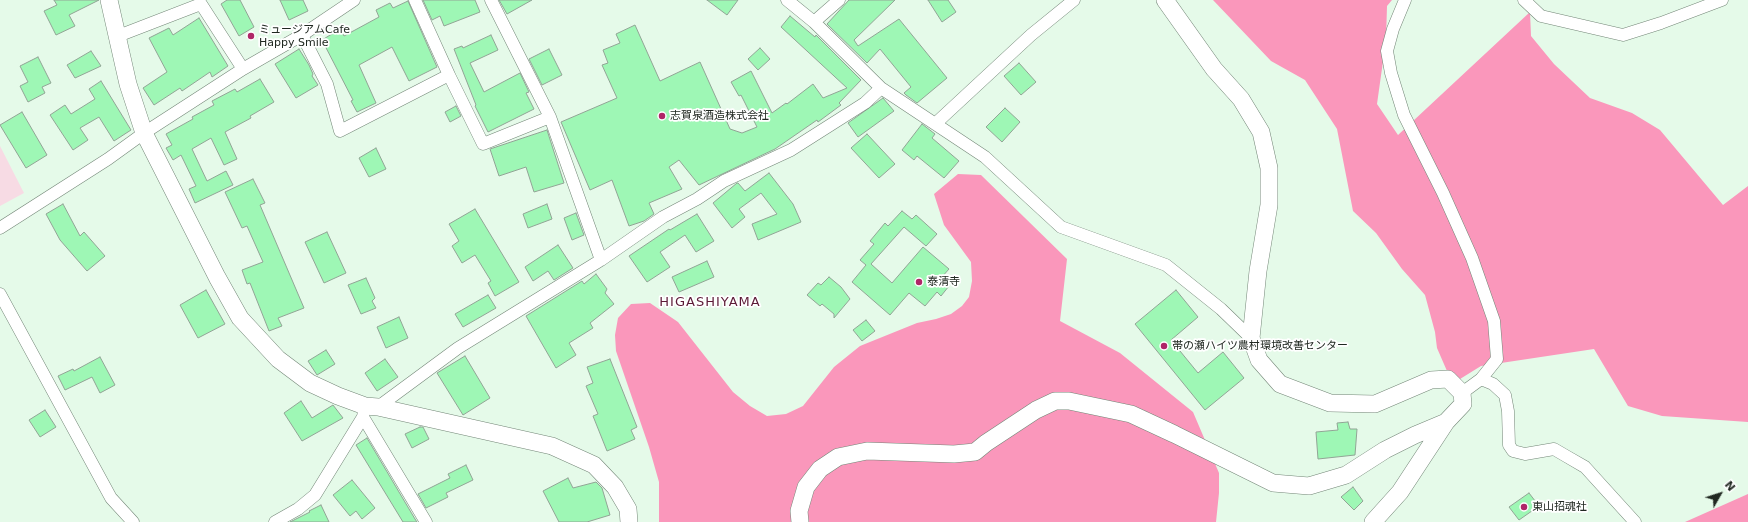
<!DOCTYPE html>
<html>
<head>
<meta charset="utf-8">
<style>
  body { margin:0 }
  #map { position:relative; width:1748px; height:522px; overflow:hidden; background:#e5fae9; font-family:"DejaVu Sans",sans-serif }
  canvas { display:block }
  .north { position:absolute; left:1700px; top:474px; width:40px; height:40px; -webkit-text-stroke:3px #fff; paint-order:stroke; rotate:51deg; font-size:11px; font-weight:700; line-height:16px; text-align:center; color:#202821 }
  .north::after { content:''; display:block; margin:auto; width:14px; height:18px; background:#202821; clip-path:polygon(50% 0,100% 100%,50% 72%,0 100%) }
</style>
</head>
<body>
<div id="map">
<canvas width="1748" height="522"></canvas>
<div class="north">N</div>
</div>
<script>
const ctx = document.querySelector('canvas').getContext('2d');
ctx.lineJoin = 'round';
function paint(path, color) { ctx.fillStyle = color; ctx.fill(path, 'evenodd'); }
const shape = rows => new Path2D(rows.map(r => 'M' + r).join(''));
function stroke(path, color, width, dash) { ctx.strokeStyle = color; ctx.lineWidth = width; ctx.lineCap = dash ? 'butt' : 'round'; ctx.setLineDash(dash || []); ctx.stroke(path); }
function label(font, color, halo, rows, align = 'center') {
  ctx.font = font + ' "DejaVu Sans","Noto Sans JP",sans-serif'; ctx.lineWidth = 3.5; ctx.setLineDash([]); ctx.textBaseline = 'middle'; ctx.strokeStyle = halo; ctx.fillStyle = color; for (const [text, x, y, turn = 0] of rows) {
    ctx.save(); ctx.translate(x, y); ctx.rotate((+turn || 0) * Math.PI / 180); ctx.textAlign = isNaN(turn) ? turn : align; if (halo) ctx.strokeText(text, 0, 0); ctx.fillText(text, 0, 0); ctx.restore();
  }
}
const green = shape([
  [0,146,24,193,0,206]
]);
const forest = shape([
  [1213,0,1392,0,1387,6,1386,40,1377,104,1398,135,1530,12,1531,36,1554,64,1590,98,1632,113,1660,130,1723,205,1748,186,1748,422,1662,416,1628,406,1594,349,1481,366,1460,379,1447,371,1437,348,1435,332,1425,295,1402,269,1376,233,1353,211,1337,129,1305,80,1271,61],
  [958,174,981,175,1067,259,1060,321,1120,353,1193,412,1219,473,1219,493,1216,522,659,522,659,482,649,447,616,351,615,335,618,318,631,304,650,303,678,322,733,392,750,406,767,416,786,414,803,406,834,367,860,346,917,323,936,319,951,314,962,306,969,297,972,281,971,262,944,225,934,194],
  [1748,494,1748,522,1685,522]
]);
const building = shape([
  [54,0,99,0,69,15,75,26,56,35,44,11,57,5,54,0],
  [227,0,240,0,254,27,239,36,221,4,227,0],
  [280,0,303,0,308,11,289,20,280,0],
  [423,0,475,0,480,12,444,26,440,16,432,20,423,0],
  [499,0,532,0,507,14,499,0],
  [707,0,738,0,727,15,707,0],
  [849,0,895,0,854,40,858,46,899,19,947,78,917,103,906,95,904,93,911,87,880,49,867,63,827,24,849,0],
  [928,0,948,0,956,12,942,22,928,0],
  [408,1,437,67,409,81,392,47,359,65,376,103,357,112,351,101,353,100,322,40,340,29,344,36,379,17,376,10,390,3,393,8,408,1],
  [790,16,815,37,816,35,861,80,839,103,841,105,818,122,817,120,775,149,699,185,679,160,669,167,682,189,649,203,654,214,644,221,629,226,612,180,590,190,561,122,617,98,602,65,608,63,603,50,620,43,616,34,635,25,660,81,700,62,730,129,742,133,757,127,741,95,739,96,731,82,751,71,772,113,786,103,787,104,813,84,823,98,847,88,781,27,790,16],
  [199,18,228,66,212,77,210,72,182,91,180,88,154,105,143,88,167,72,149,38,169,28,173,35,199,18],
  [491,35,498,50,470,63,484,92,520,73,529,92,526,93,534,109,488,132,475,106,476,105,454,49,462,46,463,48,491,35],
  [760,48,770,59,758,70,748,59,760,48],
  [299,49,309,65,313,74,312,76,318,85,296,98,275,64,299,49],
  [549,49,562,75,542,85,529,59,549,49],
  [91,51,101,66,75,78,67,65,91,51],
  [38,57,51,83,42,87,45,93,28,102,20,86,28,82,20,66,38,57],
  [1019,63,1036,82,1021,95,1004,76,1019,63],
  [260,79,274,102,250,116,251,118,225,132,237,159,224,165,211,138,192,149,207,181,226,171,233,185,195,203,189,189,196,186,181,155,173,160,166,148,172,145,166,134,193,119,192,117,214,105,212,101,235,89,237,92,260,79],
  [101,81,131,130,114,141,99,117,80,128,88,140,73,150,50,115,65,105,71,114,95,99,89,89,101,81],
  [883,98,894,111,858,137,848,123,883,98],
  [456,106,461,116,450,122,445,112,456,106],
  [1005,108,1020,122,1002,142,986,127,1005,108],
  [22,112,47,155,26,168,0,125,22,112],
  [922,124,935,134,932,138,959,161,944,178,917,156,914,160,902,150,922,124],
  [547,130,564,183,534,192,526,167,499,176,490,149,547,130],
  [867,134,895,164,879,178,851,148,867,134],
  [376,148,386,169,369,177,359,158,376,148],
  [769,173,793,204,801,222,758,240,752,224,777,214,761,193,739,209,745,217,732,228,713,203,737,183,738,183,745,191,769,173],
  [253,179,265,203,260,205,304,308,278,318,282,326,269,331,250,283,247,284,242,270,263,262,247,226,242,228,225,192,253,179],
  [63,204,80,236,84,232,105,256,87,271,60,240,46,214,63,204],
  [547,204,552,219,528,228,523,214,547,204],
  [475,209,519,282,495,296,488,283,491,281,475,255,462,263,452,246,459,241,449,224,475,209],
  [902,211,912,219,916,215,937,234,926,246,904,227,871,264,892,283,923,247,949,269,941,278,949,286,941,296,937,292,925,306,909,293,890,315,852,282,866,265,860,260,874,244,870,241,885,223,888,226,902,211],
  [576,213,584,235,572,240,564,218,576,213],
  [697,214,714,241,696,252,685,235,660,252,670,267,647,282,629,256,669,229,670,230,697,214],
  [327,232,346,273,324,283,305,242,327,232],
  [558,245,573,268,554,280,548,271,533,281,525,267,558,245],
  [707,261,714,277,679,292,672,277,707,261],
  [596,274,607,289,605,293,614,304,590,323,593,328,569,343,576,355,556,368,526,316,582,281,584,284,596,274],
  [829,277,841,287,850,299,834,318,834,314,822,304,820,306,807,295,818,283,821,285,829,277],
  [366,278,375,298,372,301,376,308,361,314,348,285,366,278],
  [206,290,225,324,198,338,180,305,206,290],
  [1176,290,1198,317,1171,340,1198,373,1223,352,1244,378,1205,410,1135,324,1176,290],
  [488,295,496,308,463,327,455,314,488,295],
  [399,317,408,338,386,348,377,327,399,317],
  [866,320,875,331,862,341,853,330,866,320],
  [326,350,335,364,317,375,308,361,326,350],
  [465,356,490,398,463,415,437,373,465,356],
  [100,357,115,385,100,393,92,377,65,390,58,376,73,369,74,371,100,357],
  [385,359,398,377,377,391,365,373,385,359],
  [610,359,637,427,631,430,635,439,607,451,593,416,598,414,586,386,593,383,587,367,610,359],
  [301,401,312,418,333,405,343,418,302,441,284,413,301,401],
  [45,410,56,427,40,437,29,420,45,410],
  [1348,422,1350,429,1357,429,1355,455,1318,459,1316,432,1338,430,1337,423,1348,422],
  [420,427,423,427,429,439,412,448,405,434,420,427],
  [367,438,415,519,417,522,403,522,356,445,367,438],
  [466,465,473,480,446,493,448,497,426,508,418,494,450,478,448,474,466,465],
  [568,478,573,488,596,482,602,488,610,515,587,522,559,522,543,491,568,478],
  [352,480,375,508,362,519,356,511,350,516,333,495,352,480],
  [1353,487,1363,501,1354,510,1341,497,1353,487],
  [1529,493,1539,506,1519,520,1509,507,1529,493],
  [321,505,329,522,290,522,310,512,309,511,321,505]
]);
const street = shape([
  [415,0,449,75],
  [491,0,550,117],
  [787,0,814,22,881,88,985,157,1061,227,1166,265,1221,309,1251,338],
  [1405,0,1393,29,1387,51,1391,73,1404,115,1443,193,1472,258,1494,321,1497,359,1481,379],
  [1524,0,1541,16,1623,35,1661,23,1722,0],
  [814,22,839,0],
  [302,35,327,84,340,131,449,75,483,144,550,117,601,260],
  [118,36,201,4,243,69],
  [935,124,1031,35,1074,0],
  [0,228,108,159,144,133,243,69,302,35,354,0],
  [0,294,111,498,133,522],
  [1462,393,1481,379,1493,384,1505,395,1508,411,1509,445,1513,451,1525,454,1554,449,1566,456,1585,467,1635,522],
  [378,407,458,348,601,260,663,217,697,199,724,181,791,150,865,103,881,88],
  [364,411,363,417,426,522],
  [275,522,298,509,315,495,363,417]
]);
const secondary = shape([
  [109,0,128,84,144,133,217,277,240,318,278,359,310,383,338,396,365,406,378,407,552,446,594,465,615,487,628,509,629,522],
  [1165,0,1214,69,1241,99,1261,132,1269,168,1269,205,1258,271,1251,338,1259,360,1280,384,1330,403,1375,404,1431,380,1448,379,1462,393,1463,404,1446,422,1400,492,1373,522],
  [800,522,799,511,806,487,820,469,838,457,867,451,954,454,975,452,986,443,1036,410,1055,401,1069,401,1131,414,1174,434,1273,483,1309,486,1346,475,1385,450,1415,435,1446,422]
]);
const markers = [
  [251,36,4,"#af2667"],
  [662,116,4,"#af2667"],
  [919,282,4,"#af2667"],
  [1164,346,4,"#af2667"],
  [1524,507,4,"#af2667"]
];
const poiNames = [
  ["ミュージアムCafe",259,30],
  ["Happy Smile",259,43],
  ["志賀泉酒造株式会社",670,116],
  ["泰清寺",927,282],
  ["帯の瀬ハイツ農村環境改善センター",1172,346],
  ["東山招魂社",1532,507]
];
const quarterNames = [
  ["HIGASHIYAMA",710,303]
];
paint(green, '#f7dbe4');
paint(forest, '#fa97bb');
paint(building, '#9ef7b5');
stroke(building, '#91a495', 1);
stroke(street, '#738677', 13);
stroke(secondary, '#738677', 18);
stroke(street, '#fff', 12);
stroke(secondary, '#fff', 17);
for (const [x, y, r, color] of markers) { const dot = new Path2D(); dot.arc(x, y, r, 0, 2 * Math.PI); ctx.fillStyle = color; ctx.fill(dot); stroke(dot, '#fff', 1.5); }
label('11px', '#202821', '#fff', poiNames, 'left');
ctx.letterSpacing = '1px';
label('13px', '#5c1a37', '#fff', quarterNames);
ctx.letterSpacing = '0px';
</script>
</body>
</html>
